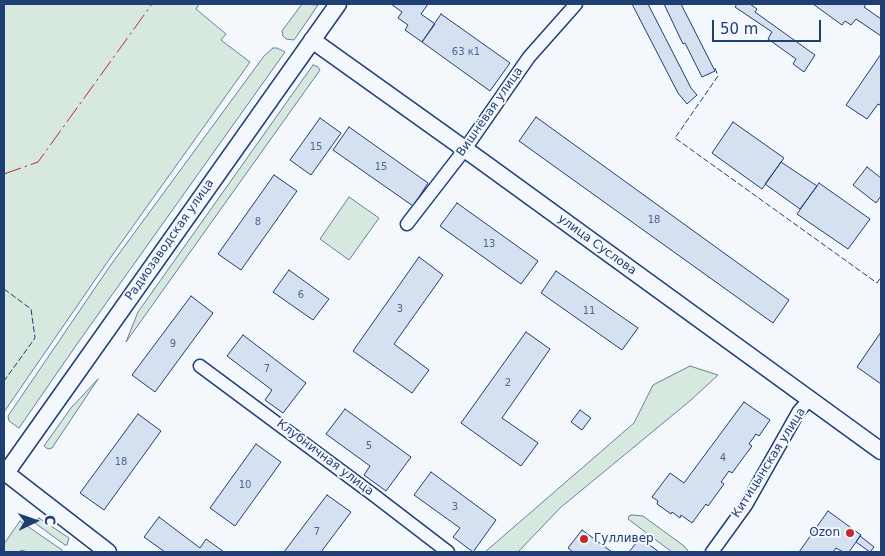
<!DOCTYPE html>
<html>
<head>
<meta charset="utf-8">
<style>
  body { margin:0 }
  #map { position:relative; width:885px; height:556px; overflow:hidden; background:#f4f7fb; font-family:"DejaVu Sans",sans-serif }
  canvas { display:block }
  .frame { position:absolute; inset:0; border:5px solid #1d3f73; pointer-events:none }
  .north { position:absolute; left:10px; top:496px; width:50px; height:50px; -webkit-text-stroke:4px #f4f7fb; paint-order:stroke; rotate:87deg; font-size:14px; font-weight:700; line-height:20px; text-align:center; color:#1d3f73 }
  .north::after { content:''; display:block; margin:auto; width:18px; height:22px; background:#1d3f73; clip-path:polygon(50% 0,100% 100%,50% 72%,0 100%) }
  .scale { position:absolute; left:712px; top:20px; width:109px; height:22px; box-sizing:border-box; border:2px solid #1d3f73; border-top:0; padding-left:6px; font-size:15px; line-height:18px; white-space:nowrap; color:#1d3f73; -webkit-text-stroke:4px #f4f7fb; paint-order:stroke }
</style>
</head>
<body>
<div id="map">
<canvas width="885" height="556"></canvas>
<div class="frame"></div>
<div class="north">С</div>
<div class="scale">50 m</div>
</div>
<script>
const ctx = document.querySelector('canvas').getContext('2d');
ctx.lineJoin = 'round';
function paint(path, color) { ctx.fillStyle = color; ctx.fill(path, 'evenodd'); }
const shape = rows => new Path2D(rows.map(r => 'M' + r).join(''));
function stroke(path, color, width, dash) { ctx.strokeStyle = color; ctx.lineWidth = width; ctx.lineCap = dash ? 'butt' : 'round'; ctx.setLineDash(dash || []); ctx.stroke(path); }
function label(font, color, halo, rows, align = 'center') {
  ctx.font = font + ' "DejaVu Sans",sans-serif'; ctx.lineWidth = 4; ctx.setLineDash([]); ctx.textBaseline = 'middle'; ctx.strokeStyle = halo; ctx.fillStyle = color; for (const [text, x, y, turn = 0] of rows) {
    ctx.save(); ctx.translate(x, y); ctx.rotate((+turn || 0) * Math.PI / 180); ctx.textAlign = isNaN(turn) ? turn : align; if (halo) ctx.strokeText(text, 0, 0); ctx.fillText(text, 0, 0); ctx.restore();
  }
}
const green = shape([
  [4,4,199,4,196,9,226,34,221,40,250,62,106,264,4,412,4,4],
  [302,4,318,5,294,40,286,39,283,36,282,31,302,4],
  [273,48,277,48,285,52,77,344,19,428,9,421,8,416,110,266,264,56,273,48],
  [313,65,318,67,320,70,126,342,138,312,313,65],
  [349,197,379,218,349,260,320,239,349,197],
  [690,366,718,375,691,400,560,508,518,552,485,552,634,423,653,385,690,366],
  [98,379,52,448,48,449,44,446,71,408,98,379],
  [632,515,643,516,684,546,689,552,672,552,628,519,629,516,632,515],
  [39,518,69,538,67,545,65,545,35,523,39,518],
  [20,521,62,550,63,552,28,552,21,550,19,552,4,552,4,544,20,521]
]);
const building = shape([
  [391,4,428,4,421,14,435,24,422,42,405,30,408,25,398,18,402,12,391,4],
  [632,4,648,4,691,88,697,95,687,104,678,93,632,4],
  [664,4,681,4,715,71,702,77,685,43,683,44,664,4],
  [737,4,750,4,757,9,755,12,815,55,804,72,793,64,796,59,768,39,772,32,735,7,737,4],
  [813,4,866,4,864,7,881,19,881,36,856,19,851,25,845,21,842,25,813,4],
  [441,14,510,63,490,91,422,42,441,14],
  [881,54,881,102,880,105,878,104,867,119,846,105,881,54],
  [536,117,789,300,773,323,519,141,536,117],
  [320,118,341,133,311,175,290,160,320,118],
  [733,122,784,158,762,189,712,153,733,122],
  [349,127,428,183,413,206,333,150,349,127],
  [781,162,817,186,800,209,765,184,781,162],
  [867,167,881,178,881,196,876,203,853,185,867,167],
  [274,175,297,191,241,270,218,254,274,175],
  [819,183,870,219,848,249,797,214,819,183],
  [457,203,538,261,521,284,440,226,457,203],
  [419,257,443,275,394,344,429,370,412,393,353,351,419,257],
  [289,270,329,299,313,320,273,292,289,270],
  [556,271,638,328,622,350,541,293,556,271],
  [191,296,213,313,155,392,132,375,191,296],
  [526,332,550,349,502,418,538,443,521,466,461,423,526,332],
  [881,332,881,384,857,367,881,332],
  [243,335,306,383,283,413,265,400,272,390,227,356,243,335],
  [744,402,770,420,759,436,756,434,749,444,752,446,732,473,729,471,721,482,724,484,708,506,706,504,692,523,681,515,680,518,672,512,671,514,657,504,658,501,652,497,670,473,684,483,744,402],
  [345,409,411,457,386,491,364,475,370,466,326,434,345,409],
  [580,410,591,418,582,430,571,422,580,410],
  [138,414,161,431,104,510,80,493,138,414],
  [256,444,281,462,235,526,210,508,256,444],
  [431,472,496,520,473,552,453,537,460,528,414,495,431,472],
  [327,495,351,512,321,552,284,552,327,495],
  [828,511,861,535,849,552,843,552,836,548,833,552,799,552,828,511],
  [159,517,200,548,206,539,224,552,165,552,144,537,159,517],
  [582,530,612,552,573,552,568,548,582,530],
  [860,536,874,547,870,552,856,542,860,536],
  [640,538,659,552,629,552,640,538]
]);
const minor = shape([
  [407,224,465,149,529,57,576,4],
  [200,366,375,496,448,552],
  [712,552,746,505,799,411,810,399]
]);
const tertiary = shape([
  [312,40,480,160,881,451],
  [108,552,6,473,338,4]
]);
const fence = shape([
  [715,68,718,76,675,138,877,283,881,277],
  [4,289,31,309,35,338,4,381]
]);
const power = shape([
  [4,174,38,162,152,4]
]);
const markers = [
  [850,533,5,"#c62828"],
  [584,539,5,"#c62828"]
];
const numberNames = [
  ["63 к1",466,52],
  ["15",316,147],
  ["15",381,167],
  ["18",654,220],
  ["8",258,222],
  ["13",489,244],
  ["6",301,295],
  ["3",400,309],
  ["11",589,311],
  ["9",173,344],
  ["7",267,369],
  ["2",508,383],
  ["5",369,446],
  ["4",723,458],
  ["18",121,462],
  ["10",245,485],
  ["3",455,507],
  ["7",317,532]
];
const streetNames = [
  ["Вишнёвая улица",490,112,-55],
  ["Радиозаводская улица",170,240,-55],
  ["улица Суслова",597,245,36],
  ["Клубничная улица",325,458,37],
  ["Китицынская улица",769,463,-58]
];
const poiNames = [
  ["Ozon",840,533],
  ["Гулливер",594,539,"left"]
];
paint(green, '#d7e8df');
stroke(green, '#687fa3', 1);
paint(building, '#d5e0f0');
stroke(building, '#1d3f73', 1);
stroke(minor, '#1d3f73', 15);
stroke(tertiary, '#1d3f73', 19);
stroke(minor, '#f4f7fb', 12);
stroke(tertiary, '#f4f7fb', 16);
stroke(fence, '#1d3f73', 1, [6, 2.5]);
stroke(power, '#c62828', 1, [18, 4, 2.5, 4]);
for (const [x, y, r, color] of markers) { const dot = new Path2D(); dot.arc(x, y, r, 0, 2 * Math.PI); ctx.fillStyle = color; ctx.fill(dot); stroke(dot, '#f4f7fb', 2); }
label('10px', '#4b6792', null, numberNames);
label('12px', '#1d3f73', '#f4f7fb', streetNames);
label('12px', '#1d3f73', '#f4f7fb', poiNames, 'right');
</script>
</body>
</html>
